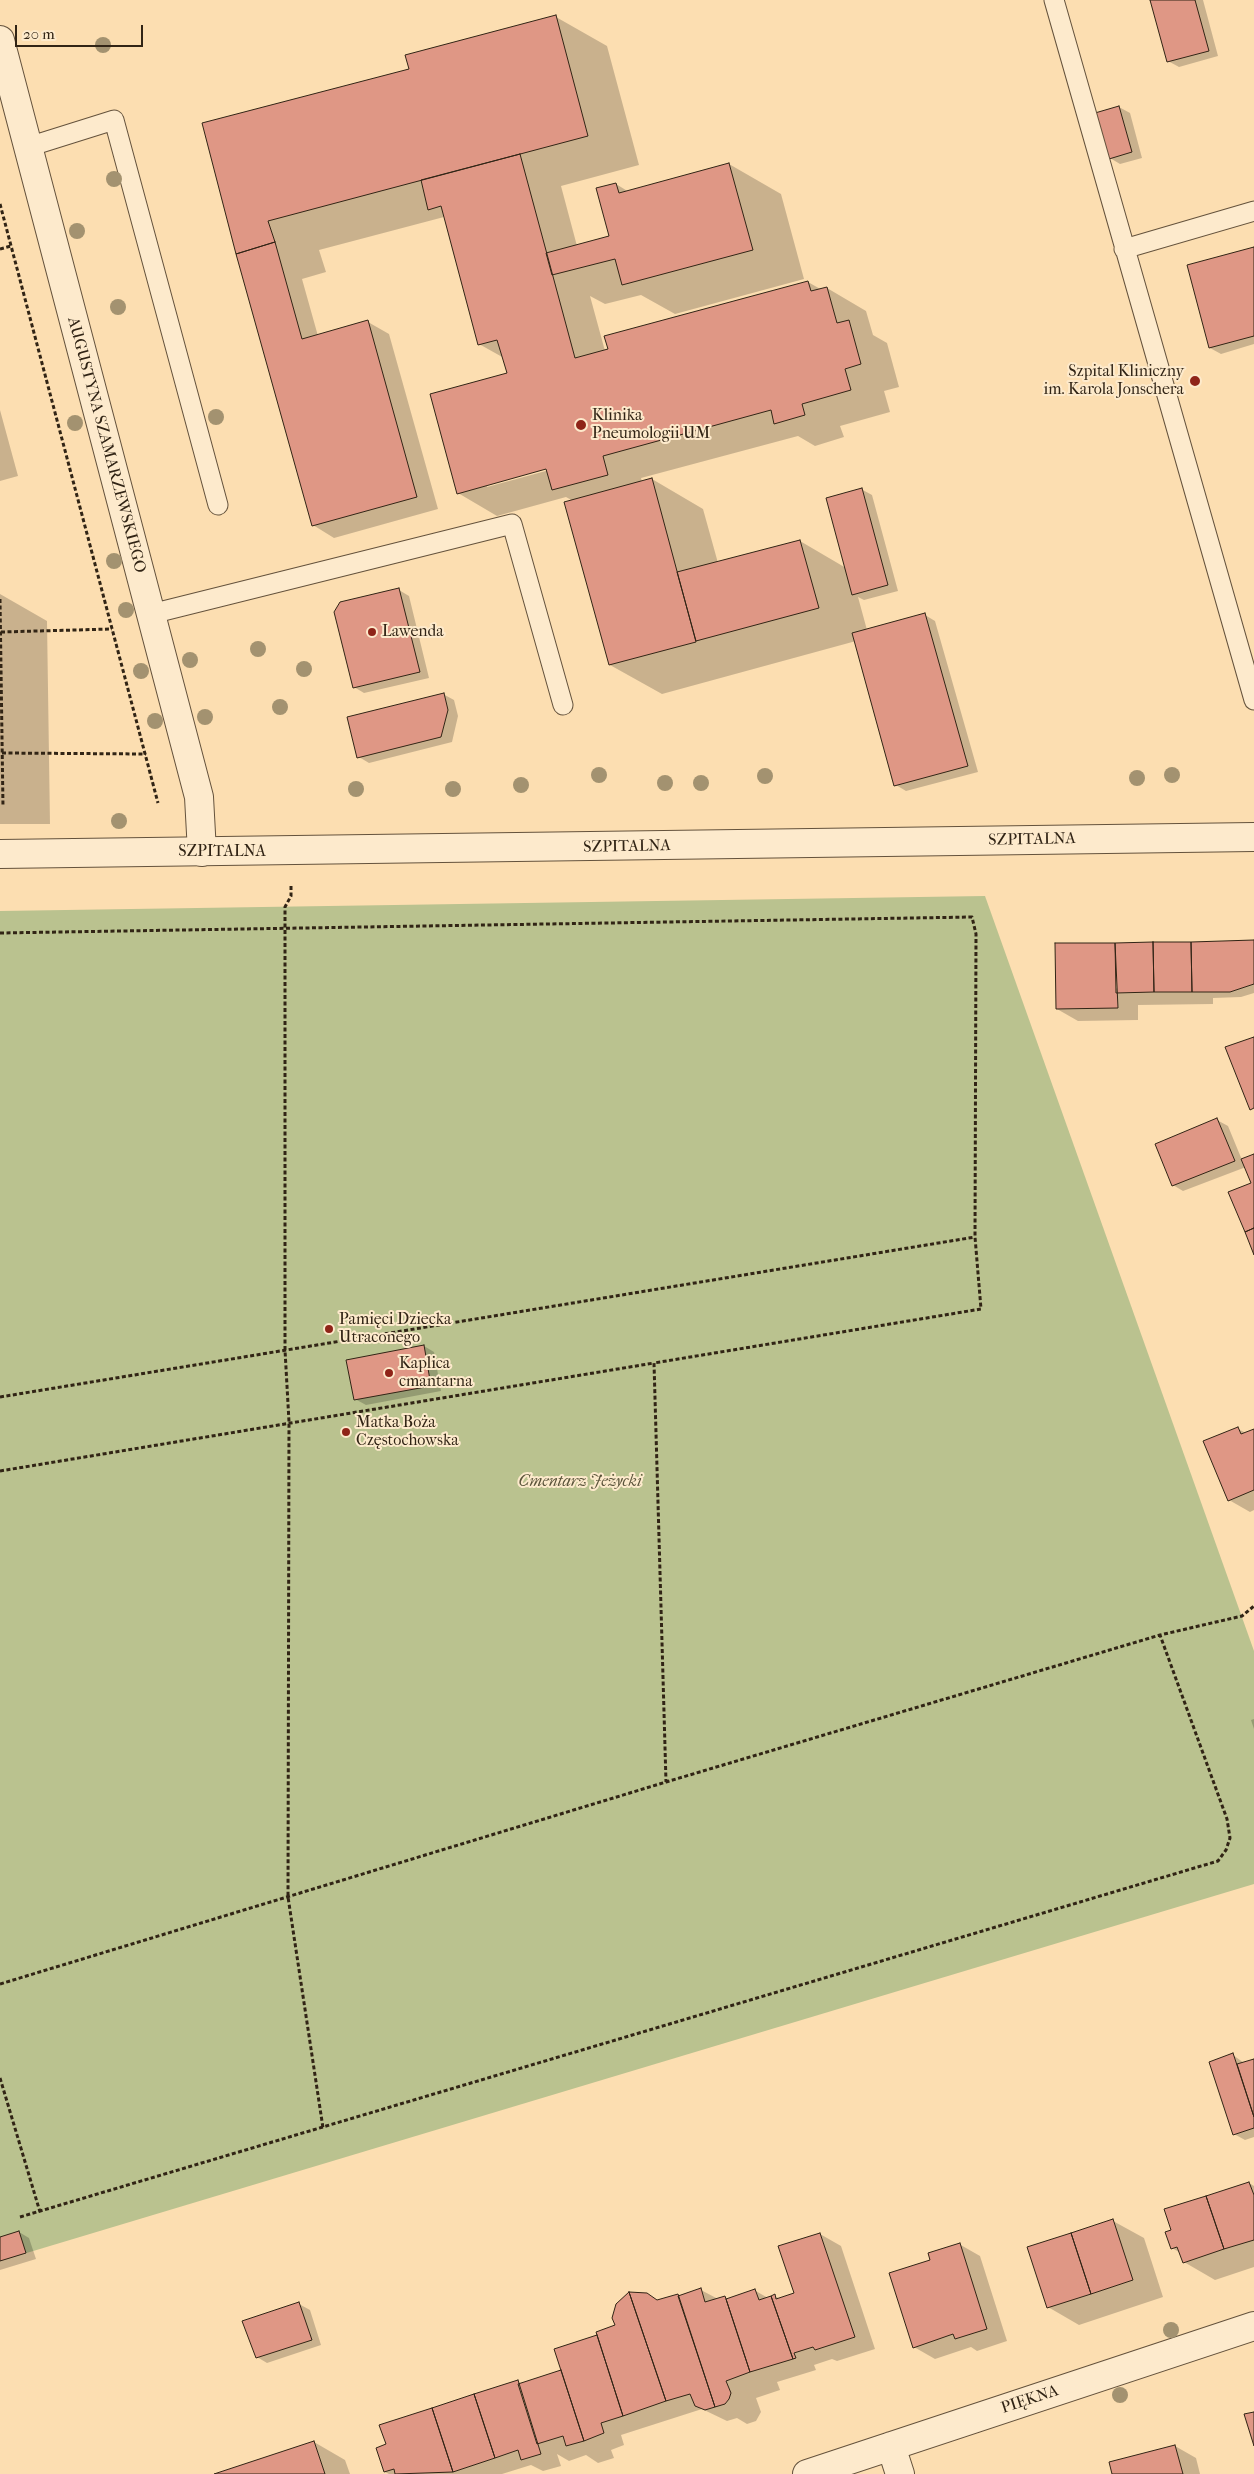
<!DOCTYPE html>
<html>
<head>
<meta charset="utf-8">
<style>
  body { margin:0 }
  #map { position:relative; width:1254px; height:2474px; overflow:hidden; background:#fcdeb1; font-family:"IM FELL French Canon",serif }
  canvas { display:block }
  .scale { position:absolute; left:15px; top:25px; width:128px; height:22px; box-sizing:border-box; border:2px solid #312415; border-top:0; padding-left:6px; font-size:15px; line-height:18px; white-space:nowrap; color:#312415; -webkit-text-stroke:4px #fdeacc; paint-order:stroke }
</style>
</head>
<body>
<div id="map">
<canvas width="1254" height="2474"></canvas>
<div class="scale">20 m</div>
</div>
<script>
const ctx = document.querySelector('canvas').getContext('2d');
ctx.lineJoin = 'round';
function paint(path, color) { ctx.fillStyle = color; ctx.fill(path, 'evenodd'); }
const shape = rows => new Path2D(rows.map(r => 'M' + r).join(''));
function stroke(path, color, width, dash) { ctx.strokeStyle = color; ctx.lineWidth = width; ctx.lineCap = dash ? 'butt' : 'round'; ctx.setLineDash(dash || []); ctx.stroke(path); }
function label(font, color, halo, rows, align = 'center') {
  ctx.font = font + ' "IM FELL French Canon",serif'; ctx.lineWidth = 4; ctx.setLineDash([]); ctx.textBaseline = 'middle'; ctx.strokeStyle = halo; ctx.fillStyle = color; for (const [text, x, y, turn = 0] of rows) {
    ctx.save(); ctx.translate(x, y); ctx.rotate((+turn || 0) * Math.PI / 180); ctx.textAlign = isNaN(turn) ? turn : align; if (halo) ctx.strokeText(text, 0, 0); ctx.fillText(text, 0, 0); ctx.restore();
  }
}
const green = shape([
  [985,896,1254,1651,1254,1884,0,2261,0,911]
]);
const shadow = shape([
  [1152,0,1203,0,1218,56,1179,67,1168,61],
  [556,17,607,46,639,165,561,186,577,246,611,237,616,184,629,192,729,164,781,194,804,279,675,314,641,295,605,304,590,296,605,351,808,282,822,290,827,288,866,311,873,335,887,343,899,387,884,391,890,412,840,426,844,437,815,446,798,436,641,478,642,482,652,479,703,509,718,563,800,541,846,568,861,489,872,495,898,591,864,600,858,597,867,630,925,615,935,621,978,772,906,791,896,785,856,641,662,694,610,665,573,501,566,497,497,516,458,493,508,374,504,358,479,344,444,217,319,250,326,272,302,279,318,336,368,322,389,334,438,509,334,538,313,525,237,253,410,70],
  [552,466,553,469,487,487,487,484],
  [1119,107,1130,113,1142,158,1120,164,1110,158],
  [1254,248,1254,344,1221,354,1210,348],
  [0,410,18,476,0,481],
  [399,590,409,596,429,678,364,693,354,687],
  [0,594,47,621,50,824,0,824],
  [443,694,454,700,458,716,452,742,369,763,359,757],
  [1254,941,1254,993,1241,997,1213,998,1213,1004,1138,1005,1138,1020,1078,1021,1057,1009],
  [1217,1120,1228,1126,1242,1160,1254,1155,1254,1252,1252,1184,1246,1167,1183,1191,1173,1185],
  [424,1346,434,1352,441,1391,366,1405,355,1399],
  [1238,1429,1246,1433,1254,1430,1254,1510,1250,1512,1229,1500],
  [1254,1719,1254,1729,1251,1720],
  [1233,2055,1244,2063,1254,2060,1254,2137,1245,2140,1234,2134],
  [1249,2183,1254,2186,1254,2267,1215,2280,1184,2262,1179,2252,1172,2248,1172,2231,1166,2210],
  [1113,2221,1144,2238,1163,2297,1079,2325,1048,2307],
  [19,2232,29,2238,36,2259,0,2270,0,2238],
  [820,2234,841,2246,875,2349,837,2361,832,2359,814,2365,816,2370,777,2382,780,2390,756,2398,761,2412,756,2421,747,2424,737,2418,727,2421,702,2409,621,2435,624,2445,611,2450,614,2458,598,2463,586,2455,569,2461,557,2454,561,2466,543,2471,531,2465,502,2474,389,2474,385,2472,517,2381,522,2384,562,2371,598,2335,658,2301,701,2290,718,2299,725,2297,728,2299,754,2290,768,2298,775,2296,780,2299,796,2293],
  [959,2244,980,2256,1007,2341,977,2351,971,2347,935,2359,914,2347,931,2260],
  [299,2304,310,2310,321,2345,267,2363,257,2357],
  [314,2442,345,2460,350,2474,219,2474],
  [1175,2446,1196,2458,1200,2474,1113,2474]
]);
const building = shape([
  [1150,0,1195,0,1209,51,1167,62,1150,0],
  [556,15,588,136,268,221,275,242,236,254,202,123,409,69,405,55,556,15],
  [1119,106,1132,152,1109,159,1095,113,1119,106],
  [520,154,575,358,608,349,604,336,808,281,811,291,827,287,837,323,849,320,861,364,845,369,851,390,802,404,805,415,774,424,771,410,603,456,608,475,552,490,546,469,457,494,430,394,507,373,497,340,478,345,441,206,428,210,421,180,520,154],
  [729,163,753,250,622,285,615,259,552,275,546,253,609,236,596,188,616,183,619,193,729,163],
  [275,242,302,339,368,320,417,497,312,526,236,254,275,242],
  [1254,247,1254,336,1209,348,1187,265,1254,247],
  [652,478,696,642,609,665,564,502,652,478],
  [862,488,888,585,852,595,826,498,862,488],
  [800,540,819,608,696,641,677,572,800,540],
  [399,588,420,672,353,688,334,612,340,602,399,588],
  [925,613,968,766,894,786,852,633,925,613],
  [444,693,448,710,441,737,357,758,347,717,444,693],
  [1254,940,1254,984,1230,992,1192,992,1191,942,1254,940],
  [1153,942,1154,992,1116,993,1115,943,1153,942],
  [1153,942,1191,942,1192,992,1154,992,1153,942],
  [1055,943,1115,943,1118,1008,1056,1009,1055,943],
  [1254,1037,1254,1108,1250,1110,1225,1047,1254,1037],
  [1217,1118,1235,1161,1172,1186,1155,1144,1217,1118],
  [1254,1154,1254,1228,1245,1232,1228,1192,1251,1183,1241,1159,1254,1154],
  [1254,1228,1254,1255,1245,1232,1254,1228],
  [424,1345,431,1386,354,1400,346,1360,424,1345],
  [1238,1427,1241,1434,1254,1429,1254,1490,1228,1501,1203,1441,1238,1427],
  [1233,2053,1254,2117,1254,2128,1233,2135,1209,2062,1233,2053],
  [1254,2059,1254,2117,1237,2064,1254,2059],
  [1249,2182,1254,2195,1254,2240,1224,2249,1206,2196,1249,2182],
  [1206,2196,1224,2249,1183,2263,1177,2247,1171,2249,1165,2232,1171,2230,1164,2209,1206,2196],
  [1113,2219,1133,2280,1091,2294,1071,2233,1113,2219],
  [19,2231,26,2253,0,2261,0,2237,19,2231],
  [820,2233,855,2337,815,2350,813,2347,794,2353,796,2358,793,2359,771,2296,775,2294,776,2299,794,2293,778,2246,820,2233],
  [1071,2233,1091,2294,1047,2308,1027,2247,1071,2233],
  [960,2243,987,2329,955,2339,953,2334,913,2348,889,2273,930,2260,928,2253,960,2243],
  [701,2288,705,2302,725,2296,750,2372,726,2381,731,2393,729,2399,725,2404,715,2407,678,2296,701,2288],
  [755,2289,759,2300,771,2296,793,2359,750,2372,726,2299,755,2289],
  [629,2292,647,2293,657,2300,678,2294,715,2407,705,2410,695,2406,690,2394,666,2401,629,2292],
  [629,2292,666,2401,623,2416,596,2332,615,2325,612,2318,616,2304,629,2292],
  [299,2302,312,2340,256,2358,242,2321,299,2302],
  [597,2335,623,2416,601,2423,604,2433,584,2441,554,2349,597,2335],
  [561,2370,584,2441,566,2446,563,2436,537,2444,518,2384,561,2370],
  [518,2380,541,2454,521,2460,518,2450,495,2458,474,2394,518,2380],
  [474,2394,495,2458,453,2472,432,2408,474,2394],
  [432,2408,453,2472,395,2474,394,2469,384,2472,376,2448,386,2444,379,2425,432,2408],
  [1254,2412,1254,2446,1244,2414,1254,2412],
  [314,2441,325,2474,214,2474,314,2441],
  [1175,2445,1183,2474,1112,2474,1109,2462,1175,2445]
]);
const path = shape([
  [0,204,158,803],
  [0,249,11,246],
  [0,599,3,807],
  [1,632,112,629],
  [2,753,146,754],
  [291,886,291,896,285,907,285,1350,289,1422,288,1897,323,2128],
  [0,933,972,917,976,934,975,1237,981,1309,654,1363],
  [0,1397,975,1237],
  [0,1471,654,1363,666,1782],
  [0,1984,666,1782,1160,1635,1242,1616,1254,1606],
  [0,2078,40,2212],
  [20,2217,1218,1861,1226,1850,1230,1838,1227,1819,1160,1635]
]);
const service = shape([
  [1054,0,1254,700],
  [28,147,114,120,218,505],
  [1124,249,1254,211],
  [151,614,512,524,563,705]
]);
const minor = shape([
  [0,40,199,797,202,852],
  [891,2446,900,2474],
  [807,2474,1254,2326]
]);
const tertiary = shape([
  [0,854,1254,837]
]);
const trees = [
  [103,45],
  [114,179],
  [77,231],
  [118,307],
  [216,417],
  [75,423],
  [114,561],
  [126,610],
  [258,649],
  [190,660],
  [304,669],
  [141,671],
  [280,707],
  [205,717],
  [155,721],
  [599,775],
  [1172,775],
  [765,776],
  [1137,778],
  [665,783],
  [701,783],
  [521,785],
  [356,789],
  [453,789],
  [119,821],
  [1171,2330],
  [1120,2395]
];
const markers = [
  [1195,381,6,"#8f2418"],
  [581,425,6,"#8f2418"],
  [372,632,5,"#8f2418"],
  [329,1329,5,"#8f2418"],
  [389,1373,5,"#8f2418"],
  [346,1432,5,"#8f2418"]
];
const poiNames = [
  ["Szpital Kliniczny",1184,372,"right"],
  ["im. Karola Jonschera",1184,390,"right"],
  ["Klinika",592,416],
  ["Pneumologii UM",592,434],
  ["Lawenda",382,632],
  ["Pamięci Dziecka",339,1320],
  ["Utraconego",339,1338],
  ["Kaplica",399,1364],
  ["cmantarna",399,1382],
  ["Matka Boża",356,1423],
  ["Częstochowska",356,1441]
];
const streetNames = [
  ["AUGUSTYNA SZAMARZEWSKIEGO",106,445,75],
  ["SZPITALNA",1032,840,-1],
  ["SZPITALNA",627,847,-1],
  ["SZPITALNA",222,852],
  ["PIĘKNA",1030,2400,-18]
];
const parkNames = [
  ["Cmentarz Jeżycki",580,1482]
];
paint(green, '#bac28f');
paint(shadow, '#0003');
paint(building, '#df9785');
stroke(building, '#312415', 1);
stroke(service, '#64523c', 21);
stroke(minor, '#64523c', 30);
stroke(tertiary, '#64523c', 30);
stroke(path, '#312415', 3, [4, 2.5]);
stroke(service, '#fdeacc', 19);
stroke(minor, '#fdeacc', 28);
stroke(tertiary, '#fdeacc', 28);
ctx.fillStyle = '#a39270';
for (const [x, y] of trees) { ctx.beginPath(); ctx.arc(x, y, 8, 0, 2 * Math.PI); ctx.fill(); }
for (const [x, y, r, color] of markers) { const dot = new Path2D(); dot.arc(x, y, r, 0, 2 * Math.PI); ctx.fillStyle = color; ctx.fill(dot); stroke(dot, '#fdeacc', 2); }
label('16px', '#312415', '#fdeacc', poiNames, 'left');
label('16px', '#312415', '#fdeacc', streetNames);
label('italic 16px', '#5a533a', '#fdeacc', parkNames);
</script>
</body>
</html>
